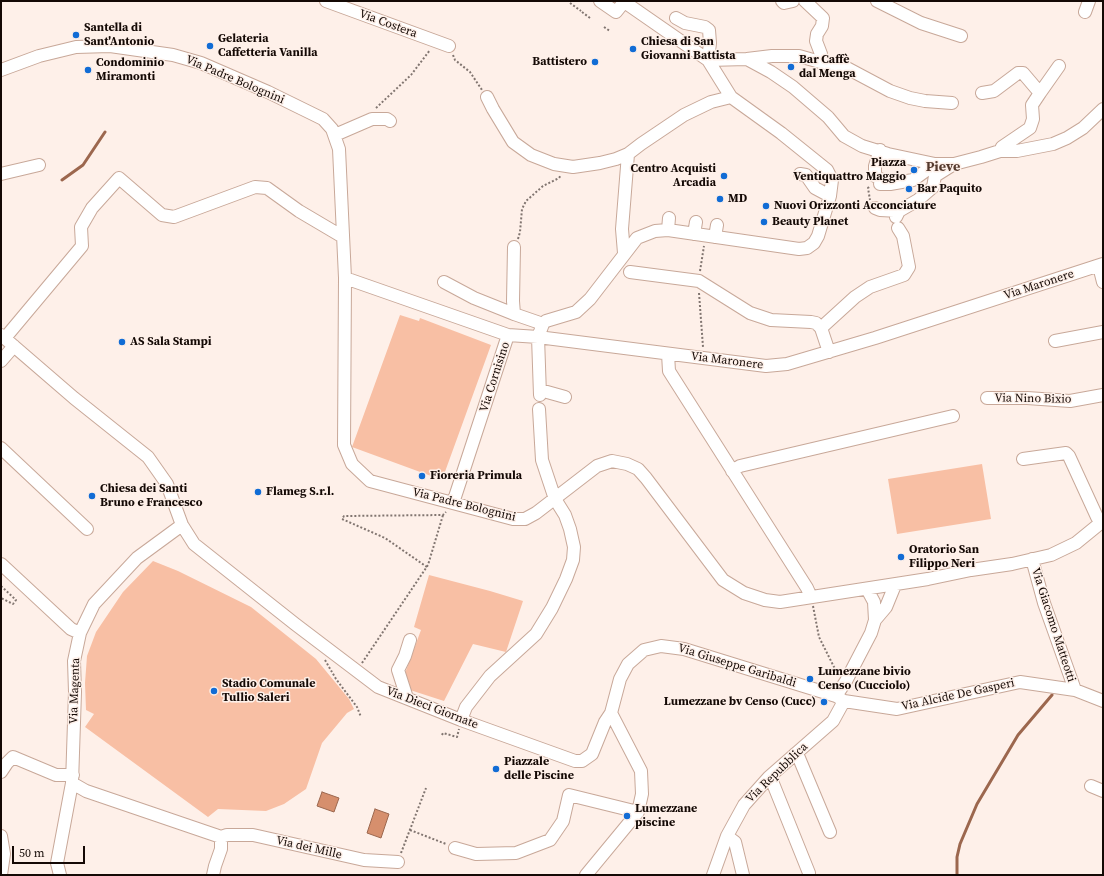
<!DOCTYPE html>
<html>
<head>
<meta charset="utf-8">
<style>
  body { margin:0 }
  #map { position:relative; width:1104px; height:876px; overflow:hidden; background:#fef0e9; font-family:"Source Serif 4",serif }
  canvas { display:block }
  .frame { position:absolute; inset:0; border:2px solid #140905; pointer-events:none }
  .scale { position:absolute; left:12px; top:846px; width:73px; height:18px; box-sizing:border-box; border:2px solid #140905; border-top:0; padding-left:5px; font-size:12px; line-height:14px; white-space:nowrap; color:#140905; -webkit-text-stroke:3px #fef0e9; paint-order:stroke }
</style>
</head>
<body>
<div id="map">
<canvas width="1104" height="876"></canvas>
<div class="frame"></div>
<div class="scale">50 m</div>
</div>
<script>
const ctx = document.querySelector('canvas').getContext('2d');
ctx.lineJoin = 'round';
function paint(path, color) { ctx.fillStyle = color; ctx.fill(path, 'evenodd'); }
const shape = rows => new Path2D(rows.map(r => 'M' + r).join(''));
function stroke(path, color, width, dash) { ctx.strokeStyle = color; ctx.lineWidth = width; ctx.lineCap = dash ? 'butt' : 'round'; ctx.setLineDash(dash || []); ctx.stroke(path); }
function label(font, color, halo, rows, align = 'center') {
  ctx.font = font + ' "Source Serif 4",serif'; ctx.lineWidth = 3; ctx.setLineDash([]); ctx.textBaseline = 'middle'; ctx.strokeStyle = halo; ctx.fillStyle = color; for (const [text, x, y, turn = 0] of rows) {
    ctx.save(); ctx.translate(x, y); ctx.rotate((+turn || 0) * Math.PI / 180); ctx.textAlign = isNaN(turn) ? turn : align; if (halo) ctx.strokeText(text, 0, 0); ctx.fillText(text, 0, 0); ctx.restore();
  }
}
const green = shape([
  [400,315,419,321,420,318,491,345,442,480,352,447],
  [982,464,991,519,897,534,888,479],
  [153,561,178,571,251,607,316,659,349,699,354,709,347,713,322,743,306,789,284,804,266,811,218,809,208,817,85,727,94,714,86,710,85,683,87,656,96,632,123,592],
  [429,575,490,591,523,601,506,652,473,644,444,701,410,690,404,676,421,630,414,627]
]);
const water = shape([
  [322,792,339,798,334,812,317,806,322,792],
  [375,809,389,814,381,838,367,833,375,809]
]);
const stream = shape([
  [62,180,83,165,105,132],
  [957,875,957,857,960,844,977,804,1018,735,1052,695]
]);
const path = shape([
  [570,3,581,11],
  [582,12,590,18],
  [604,27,610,31],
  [453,55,455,60,470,72,482,90],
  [376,108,411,75,430,50],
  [869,187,868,188,870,200],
  [518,239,520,232,522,209,526,201,543,186,559,178,561,175],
  [700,271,704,246],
  [699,293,703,347],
  [427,567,385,538,342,519,344,516,443,515,446,512],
  [1,586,16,600,13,604,1,598],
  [813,606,819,637,834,667,839,672],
  [325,660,336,679,357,707,361,717],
  [362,663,428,565,443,515],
  [442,735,443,733,457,737,459,729],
  [410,830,446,844],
  [401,853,426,788]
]);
const minor = shape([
  [326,1,449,46],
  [600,1,616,12,624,2],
  [623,1,708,60,747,59,771,72,793,87,828,117,844,136,862,146,888,154,935,164,954,164,981,157,1000,151,1017,151,1053,144,1067,138,1083,128,1103,109],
  [782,1,784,3,793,1],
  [805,1,823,18,822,26,817,34,816,41,821,54,820,62],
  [877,1,921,23,961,36],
  [1085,12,1089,1],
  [676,18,685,23,705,27,709,30,710,43,708,60],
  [747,59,772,56,799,56,820,62,843,66,890,91,910,98,925,101,952,103],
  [1,70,39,56,76,47,110,46,173,55,201,63,268,92,323,119,332,129,339,149,345,278,344,445,352,464,370,481,513,519,525,519,536,513,597,466,612,461,627,464,638,469,646,478,723,580,744,593,765,600,780,602,928,579,971,570,1012,564,1051,555,1076,543,1103,521],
  [982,93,994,91,1018,73,1023,73,1040,93,1032,105,1033,119,1030,128,1002,147,1000,151],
  [1040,93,1059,66],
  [487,97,493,109,513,142,531,155,554,164,573,167,600,163,616,159,628,154],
  [335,135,372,119,387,119,390,121],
  [880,150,875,166,875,176,889,184],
  [1,174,39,165],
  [800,174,806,175,815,188,830,196],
  [880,184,890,184,913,180,935,164],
  [875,208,880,210,899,211],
  [896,217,899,211,918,200,933,187,935,176,954,164],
  [668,230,669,218],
  [694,234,696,222],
  [715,237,717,225],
  [514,247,513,301,514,314,543,324],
  [624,253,622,229,628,154,641,144,684,115,711,102,731,97],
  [1099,266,1103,282],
  [630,272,699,281,750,313,771,320,811,322,816,323,821,328],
  [345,278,508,335],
  [444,282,474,298,514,314],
  [1,335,74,398,148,457,167,484,182,525,194,544,295,624,378,687,461,720,575,761,582,761,592,754,605,722,611,713],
  [5,338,82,246,81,227,92,208,119,178,162,215,174,217,255,187,267,188,299,211,343,237],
  [1055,341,1103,332],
  [829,352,821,328,855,297,870,287,904,275,909,267,903,236,898,228],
  [668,354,669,371,807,588,811,597],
  [1,361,14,346],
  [540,390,565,397],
  [540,395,538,337,543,324,546,321,576,312,590,299,637,238,655,231,668,230,799,249,807,248,814,243,818,236,830,196,832,180,827,170,781,133,731,97,708,60],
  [987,398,1027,398,1070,401,1103,395],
  [1,448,87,529],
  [1023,459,1066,453,1069,456,1097,517,1102,522],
  [732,471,740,466,953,416],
  [453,503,508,335,538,337,766,366,787,364,875,338,1103,264],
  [1032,559,1044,603,1075,690],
  [1,564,71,629,80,633],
  [867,589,874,602,875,620],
  [836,696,846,681,871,633,875,620,886,607,895,585],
  [407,698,398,670,405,656,410,640],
  [461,720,466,707,490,676,536,634,552,608,566,579,573,560,574,547,570,529,565,515,555,499,542,460,539,409],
  [795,754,799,758,830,832],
  [1,772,7,763,13,757,56,775,73,775],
  [769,777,772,781,809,873],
  [72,783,86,791,221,837,227,835,253,835,364,860,398,862],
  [1091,786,1103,791],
  [1,836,4,854,1,875],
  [727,836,735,842,743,875],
  [455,848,476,854,516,853,550,840,563,821,569,795,638,812],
  [60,875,57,863,72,783,75,692,74,661,80,633,94,604,137,558,182,525],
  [213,875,215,866,221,849,221,837],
  [586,875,638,812,642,794,641,771,611,713,620,679,628,664,644,650,661,646,684,649,836,696,844,701,897,709,1020,682,1075,690,1103,701],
  [713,875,727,836,744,805,769,777,833,721,844,701]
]);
const markers = [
  [76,35,4,"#116cd5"],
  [210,46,4,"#116cd5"],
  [633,49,4,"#116cd5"],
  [595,62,4,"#116cd5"],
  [791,67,4,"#116cd5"],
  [88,70,4,"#116cd5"],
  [914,170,4,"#116cd5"],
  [724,176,4,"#116cd5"],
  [909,189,4,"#116cd5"],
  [720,199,4,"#116cd5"],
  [766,206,4,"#116cd5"],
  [764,222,4,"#116cd5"],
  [122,342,4,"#116cd5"],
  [422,476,4,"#116cd5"],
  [258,492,4,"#116cd5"],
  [92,496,4,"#116cd5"],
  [901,557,4,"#116cd5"],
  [810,679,4,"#116cd5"],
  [214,691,4,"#116cd5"],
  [824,702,4,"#116cd5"],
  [496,769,4,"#116cd5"],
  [627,816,4,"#116cd5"]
];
const streetNames = [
  ["Via Costera",388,24,20],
  ["Via Padre Bolognini",235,80,23],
  ["Via Maronere",1039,285,-18],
  ["Via Maronere",727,361,7],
  ["Via Cornisino",495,377,-72],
  ["Via Nino Bixio",1033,399,1],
  ["Via Padre Bolognini",464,505,14],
  ["Via Giacomo Matteotti",1053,625,72],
  ["Via Giuseppe Garibaldi",737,666,17],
  ["Via Magenta",75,691,-88],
  ["Via Alcide De Gasperi",958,695,-12],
  ["Via Dieci Giornate",432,708,21],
  ["Via Repubblica",777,773,-44],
  ["Via dei Mille",309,848,13]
];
const poiNames = [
  ["Santella di",84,28],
  ["Sant'Antonio",84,42],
  ["Gelateria",218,39],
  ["Caffetteria Vanilla",218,53],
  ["Chiesa di San",641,42],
  ["Giovanni Battista",641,56],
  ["Bar Caffè",799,60],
  ["dal Menga",799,74],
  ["Battistero",587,62,"right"],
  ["Condominio",96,63],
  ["Miramonti",96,77],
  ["Piazza",906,163,"right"],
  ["Ventiquattro Maggio",906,177,"right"],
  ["Centro Acquisti",716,169,"right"],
  ["Arcadia",716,183,"right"],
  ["Bar Paquito",917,189],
  ["MD",728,199],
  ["Nuovi Orizzonti Acconciature",774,206],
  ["Beauty Planet",772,222],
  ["AS Sala Stampi",130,342],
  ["Fioreria Primula",430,476],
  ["Chiesa dei Santi",100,489],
  ["Bruno e Francesco",100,503],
  ["Flameg S.r.l.",266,492],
  ["Oratorio San",909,550],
  ["Filippo Neri",909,564],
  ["Lumezzane bivio",818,672],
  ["Censo (Cucciolo)",818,686],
  ["Stadio Comunale",222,684],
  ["Tullio Saleri",222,698],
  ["Lumezzane bv Censo (Cucc)",816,702,"right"],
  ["Piazzale",504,762],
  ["delle Piscine",504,776],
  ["Lumezzane",635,809],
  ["piscine",635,823]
];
const quarterNames = [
  ["Pieve",943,167]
];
paint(green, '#f8bfa4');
paint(water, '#d68f6d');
stroke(water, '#9c674e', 1);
stroke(stream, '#9c674e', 3);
stroke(minor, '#c8a899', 14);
stroke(path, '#817570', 2, [2, 2]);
stroke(minor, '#fff', 12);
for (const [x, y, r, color] of markers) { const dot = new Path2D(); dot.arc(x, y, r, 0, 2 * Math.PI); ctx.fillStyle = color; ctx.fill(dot); stroke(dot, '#fef0e9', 1.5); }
label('12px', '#140905', '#fef0e9', streetNames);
label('bold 12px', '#140905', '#fef0e9', poiNames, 'left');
label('bold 14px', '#553a2e', '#fef0e9', quarterNames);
</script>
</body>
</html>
